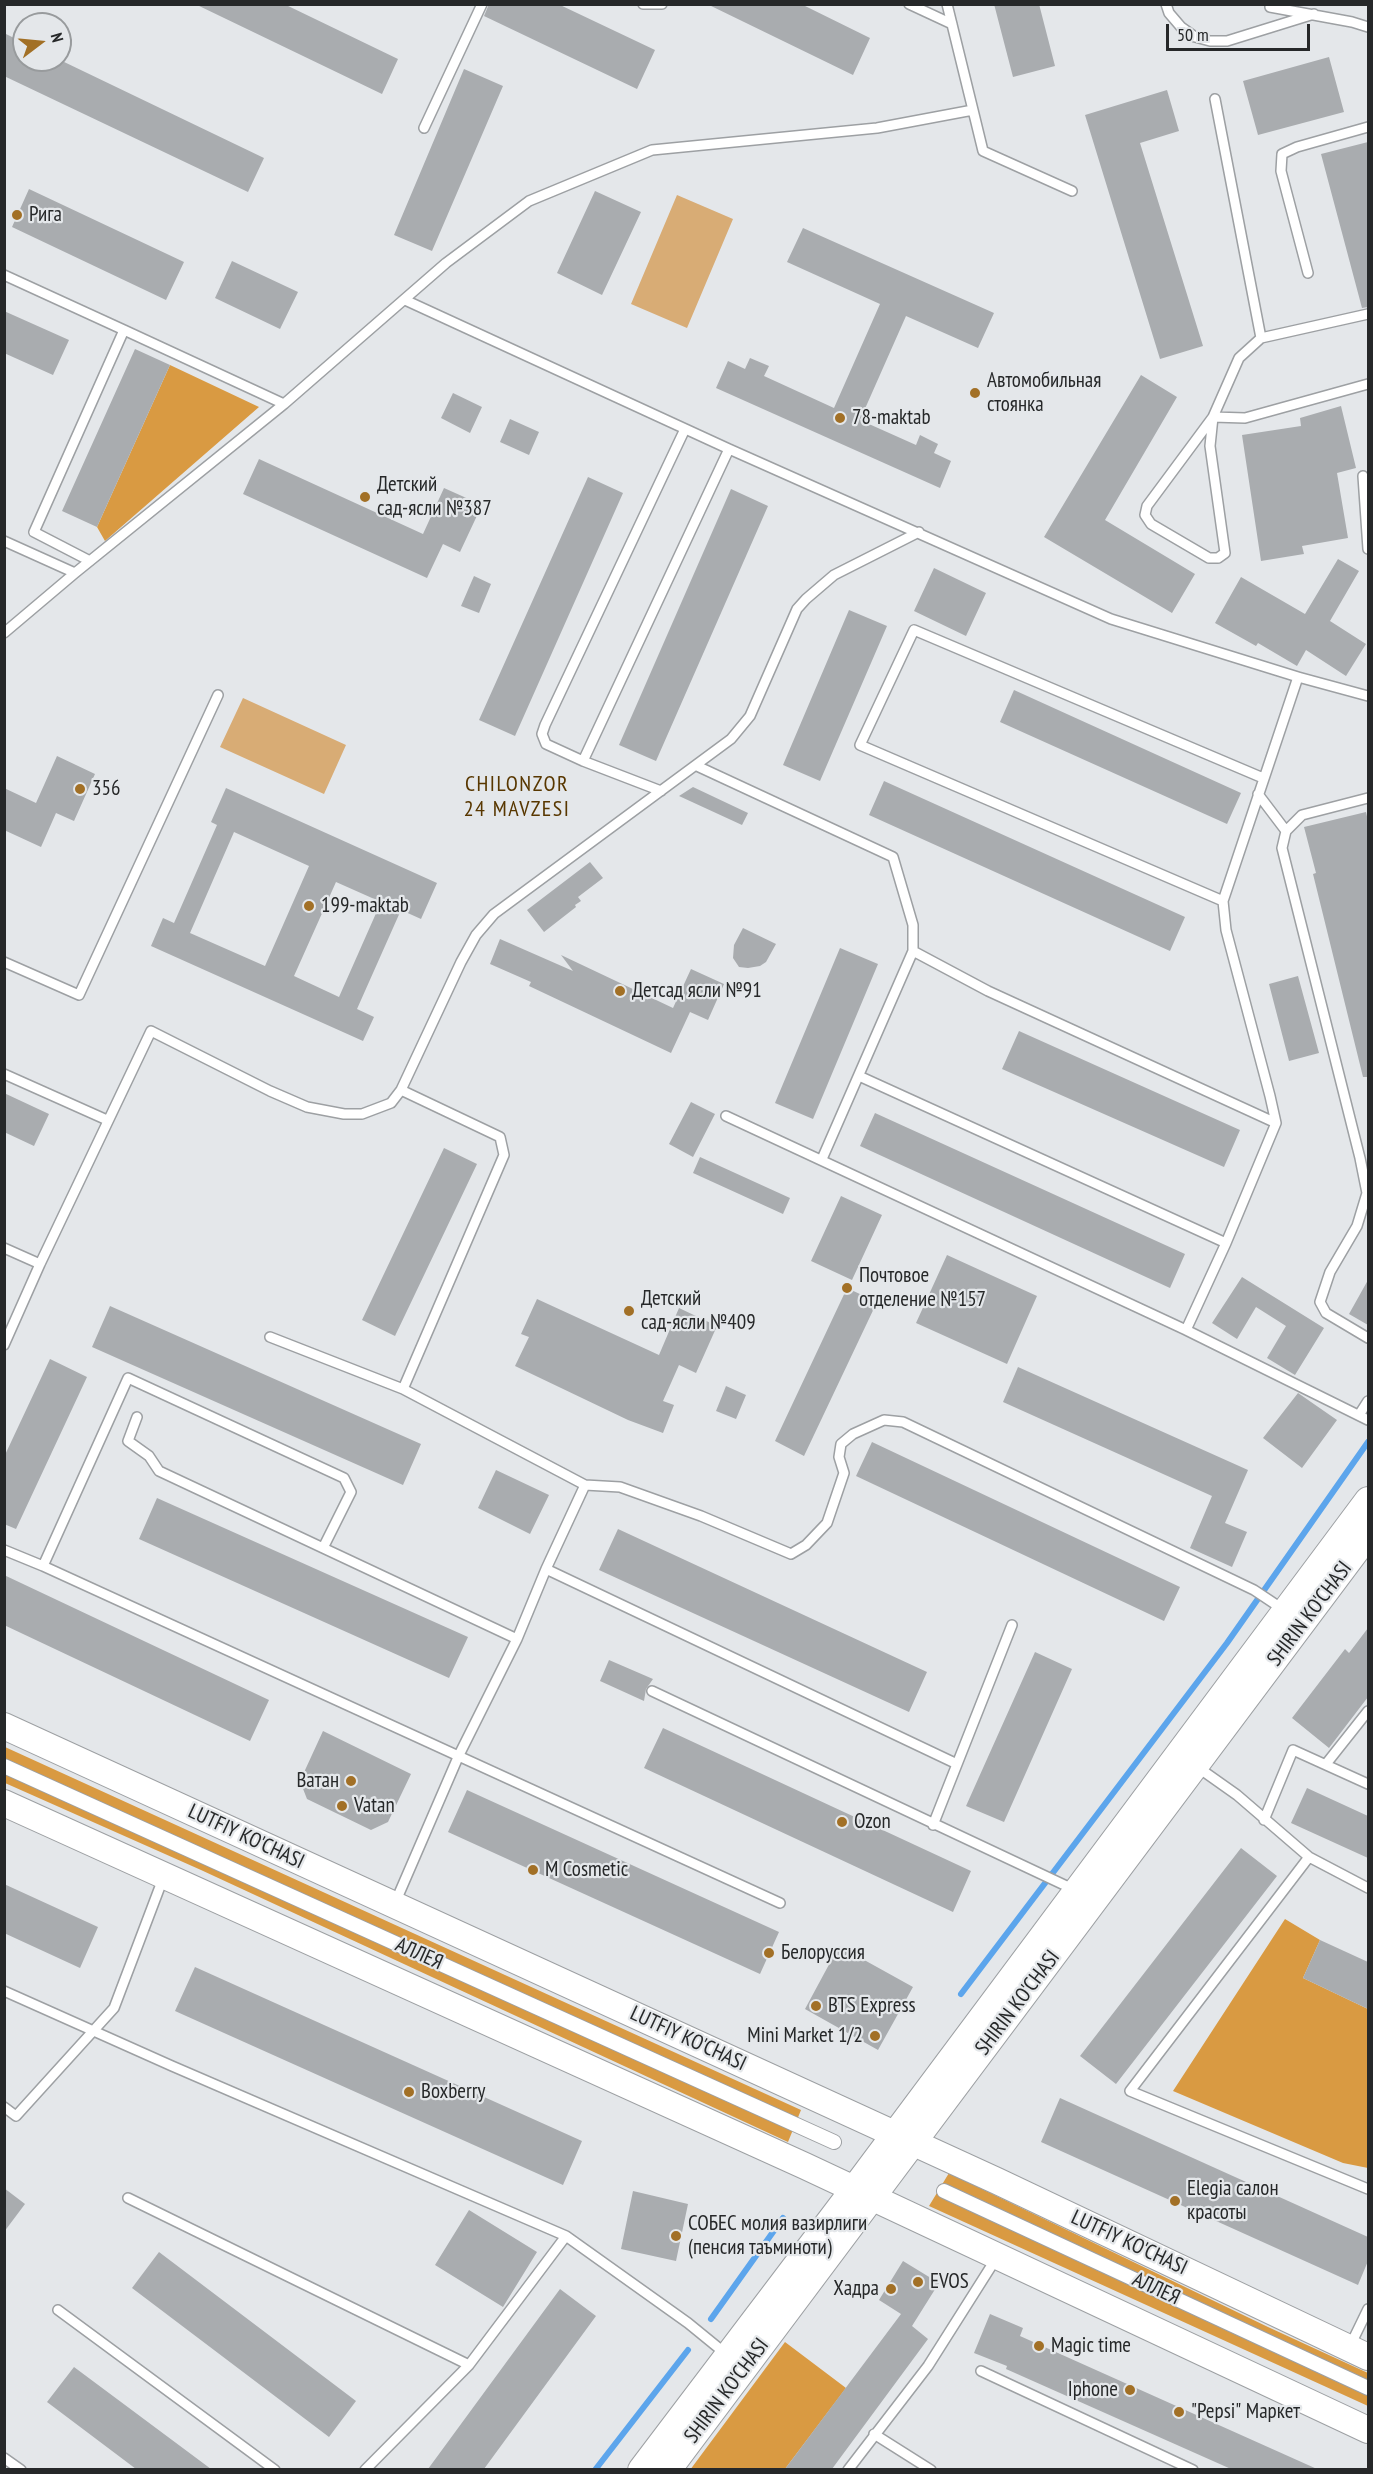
<!DOCTYPE html>
<html>
<head>
<meta charset="utf-8">
<style>
  body { margin:0 }
  #map { position:relative; width:1373px; height:2474px; overflow:hidden; background:#e4e7ea; font-family:"PT Sans Narrow",sans-serif }
  canvas { display:block }
  .frame { position:absolute; inset:0; border:6px solid #262829; pointer-events:none }
  .north { position:absolute; left:12px; top:12px; width:60px; height:60px; box-sizing:border-box; background:#e4e7ea; border:2px solid #989b9d; border-radius:50%; rotate:74deg; font-size:16px; font-weight:700; line-height:24px; text-align:center; color:#262829 }
  .north::after { content:''; display:block; margin:auto; width:21px; height:27px; background:#a27026; clip-path:polygon(50% 0,100% 100%,50% 72%,0 100%) }
  .scale { position:absolute; left:1166px; top:24px; width:144px; height:27px; box-sizing:border-box; border:3px solid #262829; border-top:0; padding-left:8px; font-size:18px; line-height:21px; white-space:nowrap; color:#262829; -webkit-text-stroke:4px #e4e7ea; paint-order:stroke }
</style>
</head>
<body>
<div id="map">
<canvas width="1373" height="2474"></canvas>
<div class="frame"></div>
<div class="north">N</div>
<div class="scale">50 m</div>
</div>
<script>
const ctx = document.querySelector('canvas').getContext('2d');
ctx.lineJoin = 'round';
function paint(path, color) { ctx.fillStyle = color; ctx.fill(path, 'evenodd'); }
const shape = rows => new Path2D(rows.map(r => 'M' + r).join(''));
function stroke(path, color, width, dash) { ctx.strokeStyle = color; ctx.lineWidth = width; ctx.lineCap = dash ? 'butt' : 'round'; ctx.setLineDash(dash || []); ctx.stroke(path); }
function label(font, color, halo, rows, align = 'center') {
  ctx.font = font + ' "PT Sans Narrow",sans-serif'; ctx.lineWidth = 4.5; ctx.setLineDash([]); ctx.textBaseline = 'middle'; ctx.strokeStyle = halo; ctx.fillStyle = color; for (const [text, x, y, turn = 0] of rows) {
    ctx.save(); ctx.translate(x, y); ctx.rotate((+turn || 0) * Math.PI / 180); ctx.textAlign = isNaN(turn) ? turn : align; if (halo) ctx.strokeText(text, 0, 0); ctx.fillText(text, 0, 0); ctx.restore();
  }
}
const green = shape([
  [677,195,733,219,687,328,631,304],
  [243,698,346,745,324,794,220,747]
]);
const forest = shape([
  [170,365,259,407,105,541,97,527],
  [5,1747,801,2110,788,2142,201,1870,5,1783],
  [1285,1919,1320,1940,1303,1978,1368,2009,1368,2168,1343,2163,1173,2091],
  [949,2173,1268,2327,1368,2373,1368,2406,929,2206],
  [785,2342,846,2388,785,2469,690,2470]
]);
const stream = shape([
  [961,1994,1227,1643,1368,1442],
  [711,2319,783,2218],
  [595,2470,688,2350]
]);
const building = shape([
  [195,4,284,4,398,59,382,94],
  [489,4,558,4,655,50,637,89,484,16],
  [707,4,801,4,870,38,853,75],
  [994,4,1039,4,1055,66,1013,77],
  [4,33,24,43,24,60,60,60,264,158,248,192,4,76],
  [1329,57,1344,112,1258,135,1243,81],
  [464,69,503,86,432,251,394,235],
  [1167,90,1179,131,1140,143,1203,346,1160,359,1085,115],
  [1368,142,1368,307,1362,308,1321,154],
  [29,189,184,262,166,300,12,227],
  [595,191,641,212,602,295,557,273],
  [803,228,994,313,978,348,906,316,860,420,916,445,920,435,938,444,934,453,951,461,940,488,716,388,728,361,745,369,750,358,769,366,764,376,834,408,880,304,787,262],
  [232,261,298,292,280,329,215,298],
  [4,311,69,340,53,375,4,353],
  [135,349,170,365,97,527,62,511],
  [1141,375,1177,397,1105,520,1195,574,1172,613,1044,537],
  [453,393,482,407,470,433,441,418],
  [1341,406,1356,468,1337,473,1348,538,1302,546,1304,554,1261,561,1242,435,1301,426,1300,418],
  [510,419,539,432,529,455,500,442],
  [259,459,423,534,444,488,482,505,460,552,443,544,427,578,243,494],
  [588,477,623,493,515,736,479,720],
  [731,489,768,506,656,761,619,745],
  [1338,559,1359,571,1330,621,1366,644,1346,676,1306,650,1297,666,1258,643,1256,646,1215,623,1241,577,1305,614],
  [934,568,986,593,966,636,914,611],
  [474,576,491,584,479,613,461,606],
  [849,610,887,626,820,781,783,765],
  [1014,690,1241,793,1227,824,1000,722],
  [57,756,95,774,74,821,56,813,41,847,4,830,4,788,36,803],
  [884,781,1185,917,1170,951,869,815],
  [693,787,748,813,742,825,679,796],
  [226,788,437,883,421,919,401,910,357,1009,374,1017,363,1041,151,946,163,918,174,923,217,825,211,822],
  [234,832,309,866,265,966,190,933],
  [336,882,381,902,339,997,294,976],
  [1366,812,1368,821,1368,1077,1363,1077,1313,874,1316,873,1304,827],
  [590,862,603,878,578,897,581,901,575,905,576,907,544,932,527,910],
  [743,928,776,944,766,962,760,966,748,968,739,967,733,958,734,945],
  [500,939,573,971,561,955,673,1008,691,969,724,984,708,1020,690,1012,671,1053,529,986,531,982,490,964],
  [840,948,878,964,813,1119,775,1103],
  [1298,976,1319,1053,1289,1061,1269,984],
  [1019,1031,1240,1130,1224,1167,1002,1069],
  [4,1093,49,1114,34,1146,4,1132],
  [691,1102,715,1114,693,1157,669,1144],
  [875,1113,1185,1254,1170,1288,860,1146],
  [444,1148,477,1164,395,1336,362,1320],
  [700,1157,790,1198,783,1214,693,1173],
  [841,1196,882,1215,852,1280,811,1261],
  [947,1255,1037,1296,1007,1364,916,1323],
  [1242,1277,1324,1328,1295,1375,1267,1358,1286,1326,1256,1307,1237,1339,1212,1323],
  [1368,1280,1368,1325,1349,1314],
  [847,1288,877,1302,804,1456,775,1441],
  [537,1299,659,1355,679,1308,717,1326,696,1373,679,1365,663,1401,674,1405,663,1433,628,1420,515,1366,529,1337,521,1334],
  [110,1306,421,1444,403,1485,92,1347],
  [50,1359,87,1377,16,1529,4,1524,4,1457],
  [1018,1367,1248,1470,1225,1523,1247,1532,1232,1567,1190,1548,1212,1496,1003,1402],
  [726,1386,746,1395,736,1419,716,1411],
  [1298,1393,1337,1420,1302,1468,1263,1438],
  [872,1442,1180,1587,1164,1621,856,1476],
  [496,1470,549,1495,530,1534,478,1508],
  [157,1498,468,1637,449,1678,139,1539],
  [618,1529,927,1672,909,1712,599,1570],
  [4,1575,269,1700,250,1741,4,1625],
  [1368,1628,1368,1697,1329,1748,1292,1718,1345,1649,1349,1653],
  [1035,1652,1072,1669,1004,1822,966,1806],
  [609,1660,653,1679,646,1689,644,1701,600,1681],
  [663,1728,971,1871,953,1912,644,1768],
  [323,1731,411,1774,388,1822,371,1830,307,1799,300,1781],
  [1307,1788,1368,1816,1368,1858,1291,1823],
  [467,1790,779,1932,760,1974,448,1832],
  [1241,1848,1277,1876,1116,2084,1080,2056],
  [4,1884,98,1927,80,1968,4,1933],
  [1320,1940,1368,1962,1368,2009,1303,1978],
  [839,1946,913,1987,878,2050,805,2009],
  [195,1967,582,2141,563,2185,175,2011],
  [1060,2098,1368,2237,1368,2261,1358,2285,1041,2142],
  [4,2188,25,2204,4,2232],
  [633,2191,688,2204,676,2261,621,2249],
  [469,2210,537,2252,503,2307,435,2265],
  [159,2252,356,2401,329,2437,132,2288],
  [903,2261,939,2283,912,2326,928,2339,832,2469,785,2469,901,2314,879,2300],
  [560,2289,596,2316,484,2469,428,2469],
  [990,2314,1023,2328,1020,2336,1317,2469,1231,2469,1006,2369,1007,2366,974,2353],
  [74,2367,211,2469,136,2469,47,2402]
]);
const service = shape([
  [643,4,662,4],
  [909,4,952,24],
  [1166,4,1169,13,1181,27,1195,37,1210,41,1227,41,1314,14],
  [1270,7,1352,22,1368,27],
  [1215,99,1261,338],
  [973,110,983,151,1072,191],
  [424,128,482,4],
  [1308,273,1281,171,1282,154,1297,147,1368,127],
  [4,275,124,330,34,532,90,561],
  [405,300,729,449,1111,619,1298,677,1368,696],
  [1368,314,1261,338,1239,358,1213,417,1210,446,1225,553,1218,558,1209,558,1151,524,1145,515,1147,506,1213,417,1245,418,1368,384],
  [124,330,284,404],
  [1363,476,1368,549],
  [4,541,75,573],
  [4,633,75,573,284,404,446,263,529,201,652,150,877,128,973,110,947,4],
  [583,761,546,744,542,734,545,725,685,429],
  [697,766,893,857,913,925,913,951,822,1159],
  [661,791,583,761,729,449],
  [1258,794,1286,831],
  [1368,798,1302,815,1286,831,1282,848,1360,1158,1367,1193,1357,1226,1330,1272,1320,1302,1326,1313,1368,1338],
  [1223,901,860,745,914,630,1263,778],
  [913,951,988,991,1276,1123],
  [4,962,79,995,218,695],
  [4,1074,107,1120],
  [859,1076,1226,1243],
  [401,1090,500,1137,504,1155,403,1389],
  [726,1116,1186,1330,1368,1420],
  [4,1248,40,1264],
  [1186,1330,1226,1243,1276,1123,1270,1096,1226,930,1223,901,1298,677],
  [270,1337,403,1389,585,1485,546,1569,517,1639,459,1755,395,1903],
  [4,1345,40,1264,151,1031,270,1091,307,1107,344,1114,362,1114,391,1103,401,1090,461,962,476,935,494,914,731,739,750,716,797,609,806,599,834,575,919,532],
  [1359,1415,1368,1401],
  [137,1417,128,1441,149,1456,159,1471,517,1639],
  [585,1485,620,1487,701,1516,791,1554,806,1545,827,1523,844,1473,839,1457,841,1444,853,1434,884,1420,903,1422,1254,1590,1284,1610],
  [4,1550,43,1566,780,1903],
  [43,1566,128,1378,344,1478,351,1492,323,1548],
  [546,1569,957,1764],
  [652,1691,1075,1890],
  [1326,1764,1368,1711],
  [1196,1766,1237,1795,1309,1857,1368,1888],
  [1264,1820,1293,1750,1368,1784],
  [933,1825,1012,1625],
  [1309,1857,1130,2091,1368,2189],
  [4,1991,172,2066,566,2236,469,2365,365,2470],
  [4,2107,16,2116,114,2008,164,1876],
  [128,2198,469,2365],
  [566,2236,688,2323,726,2354],
  [58,2310,275,2470],
  [1350,2346,1368,2309],
  [981,2371,1193,2470],
  [874,2434,931,2470],
  [4,2458,21,2470],
  [848,2470,928,2366,997,2257]
]);
const pedestrian = shape([
  [4,1766,834,2142],
  [944,2191,1368,2388]
]);
const secondary = shape([
  [4,1726,997,2181,1368,2357],
  [4,1803,805,2166,1368,2430],
  [641,2470,854,2189,1368,1500],
  [668,2470,1368,1535]
]);
const markers = [
  [17,215,6,"#a27026"],
  [975,393,6,"#a27026"],
  [840,418,6,"#a27026"],
  [365,497,6,"#a27026"],
  [80,789,6,"#a27026"],
  [309,906,6,"#a27026"],
  [620,991,6,"#a27026"],
  [847,1288,6,"#a27026"],
  [629,1311,6,"#a27026"],
  [351,1781,6,"#a27026"],
  [342,1806,6,"#a27026"],
  [842,1822,6,"#a27026"],
  [533,1870,6,"#a27026"],
  [769,1953,6,"#a27026"],
  [816,2006,6,"#a27026"],
  [875,2036,6,"#a27026"],
  [409,2092,6,"#a27026"],
  [1175,2201,6,"#a27026"],
  [676,2236,6,"#a27026"],
  [918,2282,6,"#a27026"],
  [891,2289,6,"#a27026"],
  [1039,2346,6,"#a27026"],
  [1130,2390,6,"#a27026"],
  [1179,2412,6,"#a27026"]
];
const poiNames = [
  ["Рига",29,215],
  ["Автомобильная",987,381],
  ["стоянка",987,405],
  ["78-maktab",852,418],
  ["Детский",377,485],
  ["сад-ясли №387",377,509],
  ["356",92,789],
  ["199-maktab",321,906],
  ["Детсад ясли №91",632,991],
  ["Почтовое",859,1276],
  ["отделение №157",859,1300],
  ["Детский",641,1299],
  ["сад-ясли №409",641,1323],
  ["Ватан",339,1781,"right"],
  ["Vatan",354,1806],
  ["Ozon",854,1822],
  ["M Cosmetic",545,1870],
  ["Белоруссия",781,1953],
  ["BTS Express",828,2006],
  ["Mini Market 1/2",863,2036,"right"],
  ["Boxberry",421,2092],
  ["Elegia салон",1187,2189],
  ["красоты",1187,2213],
  ["СОБЕС молия вазирлиги",688,2224],
  ["(пенсия таъминоти)",688,2248],
  ["EVOS",930,2282],
  ["Хадра",879,2289,"right"],
  ["Magic time",1051,2346],
  ["Iphone",1118,2390,"right"],
  ["\"Pepsi\" Маркет",1191,2412]
];
const streetNames = [
  ["SHIRIN KO'CHASI",1310,1614,-53],
  ["LUTFIY KO'CHASI",246,1837,25],
  ["АЛЛЕЯ",419,1954,24],
  ["SHIRIN KO'CHASI",1018,2003,-53],
  ["LUTFIY KO'CHASI",688,2039,25],
  ["LUTFIY KO'CHASI",1129,2243,25],
  ["АЛЛЕЯ",1156,2289,25],
  ["SHIRIN KO'CHASI",727,2391,-53]
];
const neighbourhoodNames = [
  ["CHILONZOR",517,785],
  ["24 MAVZESI",517,810]
];
paint(green, '#d8ac75');
paint(forest, '#d99a42');
stroke(stream, '#5ca5ec', 6);
paint(building, '#a9acaf');
stroke(service, '#9da0a3', 12);
stroke(pedestrian, '#9da0a3', 16);
stroke(secondary, '#9da0a3', 28);
stroke(service, '#fff', 9);
stroke(pedestrian, '#fff', 14);
stroke(secondary, '#fff', 26);
for (const [x, y, r, color] of markers) { const dot = new Path2D(); dot.arc(x, y, r, 0, 2 * Math.PI); ctx.fillStyle = color; ctx.fill(dot); stroke(dot, '#e4e7ea', 2); }
label('21px', '#262829', '#e4e7ea', poiNames, 'left');
label('21px', '#262829', '#e4e7ea', streetNames);
ctx.letterSpacing = '1.5px';
label('22px', '#583700', '#e4e7ea', neighbourhoodNames);
ctx.letterSpacing = '0px';
</script>
</body>
</html>
